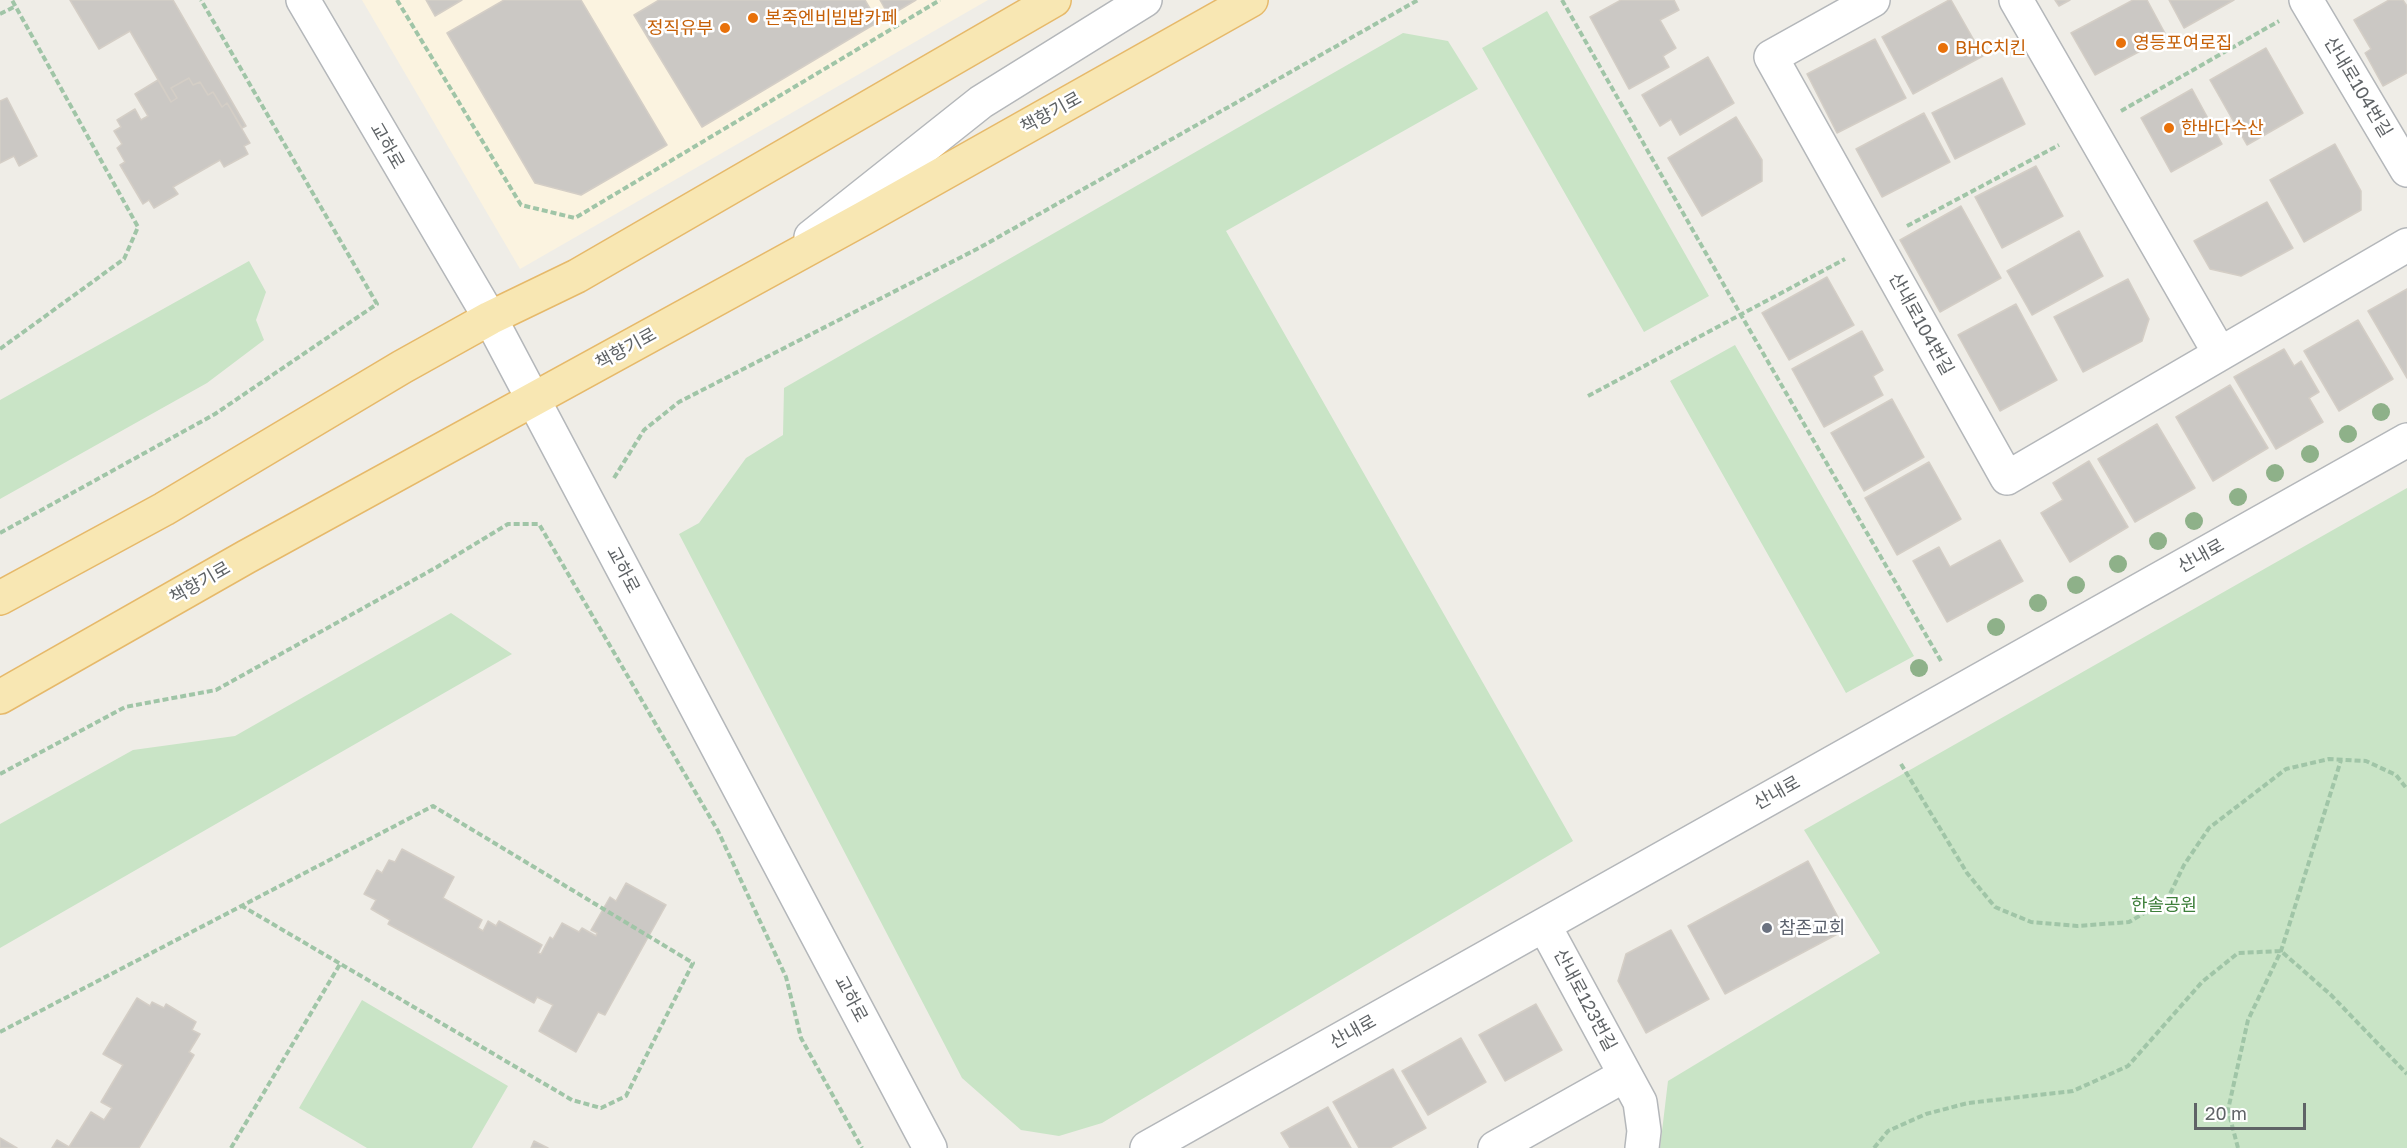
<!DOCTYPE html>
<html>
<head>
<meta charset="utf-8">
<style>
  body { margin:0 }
  #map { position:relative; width:2407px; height:1148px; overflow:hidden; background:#efede7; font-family:"Golos Text",sans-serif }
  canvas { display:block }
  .scale { position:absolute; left:2194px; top:1103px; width:112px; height:27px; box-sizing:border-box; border:3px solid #5f6366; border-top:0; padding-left:8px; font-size:18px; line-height:21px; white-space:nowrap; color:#5f6366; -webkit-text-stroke:4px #fff; paint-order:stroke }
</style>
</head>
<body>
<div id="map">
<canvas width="2407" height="1148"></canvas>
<div class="scale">20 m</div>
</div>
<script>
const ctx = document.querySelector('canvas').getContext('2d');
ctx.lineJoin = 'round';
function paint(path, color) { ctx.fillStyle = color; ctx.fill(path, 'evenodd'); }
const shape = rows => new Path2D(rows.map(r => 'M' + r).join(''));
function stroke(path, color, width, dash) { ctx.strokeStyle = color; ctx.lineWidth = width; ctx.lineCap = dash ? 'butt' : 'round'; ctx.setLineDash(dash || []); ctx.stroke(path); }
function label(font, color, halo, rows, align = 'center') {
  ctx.font = font + ' "Golos Text","Noto Sans KR",sans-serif'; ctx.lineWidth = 5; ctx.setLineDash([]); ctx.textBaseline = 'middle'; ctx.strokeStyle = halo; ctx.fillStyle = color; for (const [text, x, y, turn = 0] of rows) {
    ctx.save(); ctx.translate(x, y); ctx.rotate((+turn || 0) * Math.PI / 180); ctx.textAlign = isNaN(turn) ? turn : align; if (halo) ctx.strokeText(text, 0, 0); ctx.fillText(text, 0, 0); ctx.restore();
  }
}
const commercial = shape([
  [362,0,988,0,520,269]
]);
const green = shape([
  [1547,11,1709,296,1644,332,1482,48],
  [1403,33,1448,41,1478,89,1226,231,1573,841,1102,1123,1059,1136,1021,1130,962,1078,679,534,699,523,746,458,783,435,784,388],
  [249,261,266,292,256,320,264,340,207,383,0,499,0,400],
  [1735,345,1914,656,1846,693,1670,381],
  [2407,488,2407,1148,1660,1148,1668,1081,1880,953,1804,830],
  [451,613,512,654,0,948,0,824,133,750,235,736],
  [362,1000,508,1086,472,1148,367,1148,299,1108]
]);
const building = shape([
  [70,0,173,0,246,126,242,128,227,103,222,107,213,92,208,95,200,82,193,85,189,78,171,88,177,98,171,102,130,31,99,49,70,0],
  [426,0,462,0,435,16,426,0],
  [504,0,581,0,667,145,581,195,535,183,447,33,504,0],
  [659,0,865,0,878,22,702,127,634,15,659,0],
  [880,0,916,0,889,16,880,0],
  [1621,0,1674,0,1679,10,1660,20,1676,48,1663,56,1669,67,1629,89,1590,17,1621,0],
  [1949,0,1951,0,1983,56,1913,94,1882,37,1949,0],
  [2055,0,2070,0,2059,6,2055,0],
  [2133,0,2147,0,2167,37,2095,75,2071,33,2133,0],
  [2169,0,2234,0,2184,28,2169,0],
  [2389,0,2403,0,2407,6,2407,73,2383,86,2365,53,2371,49,2354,20,2389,0],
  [1875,39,1906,98,1837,133,1807,74,1875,39],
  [2266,48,2303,113,2247,145,2210,80,2266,48],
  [1708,57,1734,103,1680,135,1671,119,1660,126,1642,95,1708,57],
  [189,78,193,85,200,82,208,95,213,92,222,107,227,103,250,143,244,146,248,154,224,167,220,160,173,187,178,194,154,208,149,200,143,204,120,165,125,162,117,148,122,144,114,131,121,127,117,120,135,109,141,120,148,116,135,94,158,80,171,102,177,98,171,88,189,78],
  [2002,78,2025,124,1955,159,1932,113,2002,78],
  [2192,89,2222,144,2171,172,2141,118,2192,89],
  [7,98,37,156,19,166,14,156,0,163,0,101,7,98],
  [1924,113,1950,162,1882,197,1856,149,1924,113],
  [1736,117,1762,160,1762,181,1702,216,1668,158,1736,117],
  [2335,144,2361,191,2361,210,2304,242,2270,180,2335,144],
  [2036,166,2063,216,2002,248,1975,197,2036,166],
  [2267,202,2293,248,2241,276,2210,269,2194,241,2267,202],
  [1961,206,2001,278,1940,312,1900,240,1961,206],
  [2079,231,2103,276,2032,315,2007,271,2079,231],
  [1827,277,1854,325,1789,360,1762,313,1827,277],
  [2128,279,2149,319,2142,341,2083,372,2054,317,2128,279],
  [2407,289,2407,378,2368,311,2407,289],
  [2016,304,2057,380,2000,411,1958,335,2016,304],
  [2358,320,2393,379,2339,411,2304,351,2358,320],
  [1862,331,1883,370,1873,376,1883,395,1824,427,1792,369,1862,331],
  [2284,349,2294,366,2301,361,2319,392,2309,398,2323,422,2276,449,2234,377,2284,349],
  [2230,385,2268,448,2213,481,2176,417,2230,385],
  [1892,399,1924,457,1864,491,1831,433,1892,399],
  [2157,424,2195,488,2135,522,2098,459,2157,424],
  [2089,461,2128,527,2070,562,2041,513,2063,500,2053,483,2089,461],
  [1929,462,1961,519,1897,555,1865,498,1929,462],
  [2000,540,2023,581,1947,622,1913,561,1939,547,1950,567,2000,540],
  [402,849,454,877,443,898,482,920,478,928,483,931,488,921,496,926,499,921,542,945,538,953,541,954,550,937,553,939,562,923,579,932,582,928,596,936,597,933,591,930,610,897,616,901,626,883,666,905,605,1015,598,1012,576,1052,539,1031,553,1005,537,997,534,1003,388,924,390,920,371,909,376,900,364,894,377,870,382,873,389,860,395,862,402,849],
  [1808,861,1845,930,1725,994,1688,926,1808,861],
  [1671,930,1709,999,1646,1033,1618,981,1626,954,1671,930],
  [137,998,150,1006,152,1002,164,1008,166,1004,196,1022,192,1030,200,1034,189,1052,194,1055,139,1148,52,1148,57,1140,69,1147,91,1112,104,1120,112,1108,101,1102,123,1065,103,1054,137,998],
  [1536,1004,1562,1050,1505,1081,1479,1035,1536,1004],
  [1461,1038,1486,1082,1428,1115,1402,1071,1461,1038],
  [1393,1069,1426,1128,1390,1148,1359,1148,1333,1102,1393,1069],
  [1328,1107,1351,1148,1290,1148,1281,1133,1328,1107],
  [0,1138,17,1148,0,1148,0,1138],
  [534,1141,548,1148,531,1148,534,1141]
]);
const path = shape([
  [397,0,521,205,575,218,940,0],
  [1562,0,1741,315,1941,661],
  [0,14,16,6],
  [2121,111,2279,21],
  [1907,226,2059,145],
  [0,349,124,259,138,227,12,0],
  [1588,396,1845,259],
  [614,478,644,430,679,402,979,248,1418,0],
  [0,533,215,414,377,304,201,0],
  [1901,764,1967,873,1995,907,2031,922,2077,926,2129,922,2167,900,2184,865,2209,828,2286,769,2329,759,2366,761,2396,775,2407,789],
  [0,774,125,707,216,690,437,567,508,524,539,524,718,831,786,977,801,1038,862,1148],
  [0,1032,433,806,693,963,626,1096,601,1108,572,1100,242,906],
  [231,1148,340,964],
  [1874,1148,1888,1131,1926,1114,1968,1103,2073,1091,2128,1066,2202,982,2238,953,2281,951,2331,995,2407,1074],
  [2238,1148,2228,1110,2248,1020,2281,951,2341,760]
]);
const minor = shape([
  [303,0,490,318,930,1148],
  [1873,0,1771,57,2007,478,2407,245],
  [2016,0,2220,354],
  [2306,0,2407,170],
  [811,237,981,102,1145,0],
  [1544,925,1640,1102,1644,1131,1642,1148],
  [1147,1148,2407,440],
  [1495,1148,1625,1075]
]);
const major = shape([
  [0,598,164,509,402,367,490,318,577,276,1054,0],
  [0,697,246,557,864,218,1251,0]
]);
const trees = [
  [2381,412],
  [2348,434],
  [2310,454],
  [2275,473],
  [2238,497],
  [2194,521],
  [2158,541],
  [2118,564],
  [2076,585],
  [2038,603],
  [1996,627],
  [1919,668]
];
const markers = [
  [753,18,6,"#e8710a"],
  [725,28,6,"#e8710a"],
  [2121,43,6,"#e8710a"],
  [1943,48,6,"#e8710a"],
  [2169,128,6,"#e8710a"],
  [1767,928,6,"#6b7280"]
];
const foodNames = [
  ["본죽엔비빔밥카페",765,18],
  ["정직유부",713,28,"right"],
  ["영등포여로집",2133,43],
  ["BHC치킨",1955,48],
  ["한바다수산",2181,128]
];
const streetNames = [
  ["산내로104번길",2358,87,59],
  ["책향기로",1051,113,-29],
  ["교하로",387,146,60],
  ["산내로104번길",1921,324,61],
  ["책향기로",626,349,-29],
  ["산내로",2201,556,-29],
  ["교하로",623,570,62],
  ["책향기로",200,583,-30],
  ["산내로",1777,793,-29],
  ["교하로",851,999,62],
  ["산내로123번길",1585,1000,62],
  ["산내로",1353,1032,-29]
];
const parkNames = [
  ["한솔공원",2164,905]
];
const worshipNames = [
  ["참존교회",1779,928]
];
paint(commercial, '#fbf3e0');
paint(green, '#c9e4c6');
paint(building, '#cbc8c4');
stroke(building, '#d4cec6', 1.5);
stroke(minor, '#b4b7ba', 36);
stroke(major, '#e6b96a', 36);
stroke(path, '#a0c5a7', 4, [6, 3]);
stroke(minor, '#fff', 33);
stroke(major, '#f8e7b3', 33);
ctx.fillStyle = '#8eb189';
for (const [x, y] of trees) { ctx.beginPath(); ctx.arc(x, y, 9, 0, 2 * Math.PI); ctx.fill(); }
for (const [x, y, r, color] of markers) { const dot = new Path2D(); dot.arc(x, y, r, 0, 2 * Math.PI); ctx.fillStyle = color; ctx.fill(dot); stroke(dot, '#fff', 2); }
label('18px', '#c56008', '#fff', foodNames, 'left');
label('18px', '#5f6366', '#fff', streetNames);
label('18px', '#3f803c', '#fff', parkNames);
label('18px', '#5b616d', '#fff', worshipNames, 'left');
</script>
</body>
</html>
